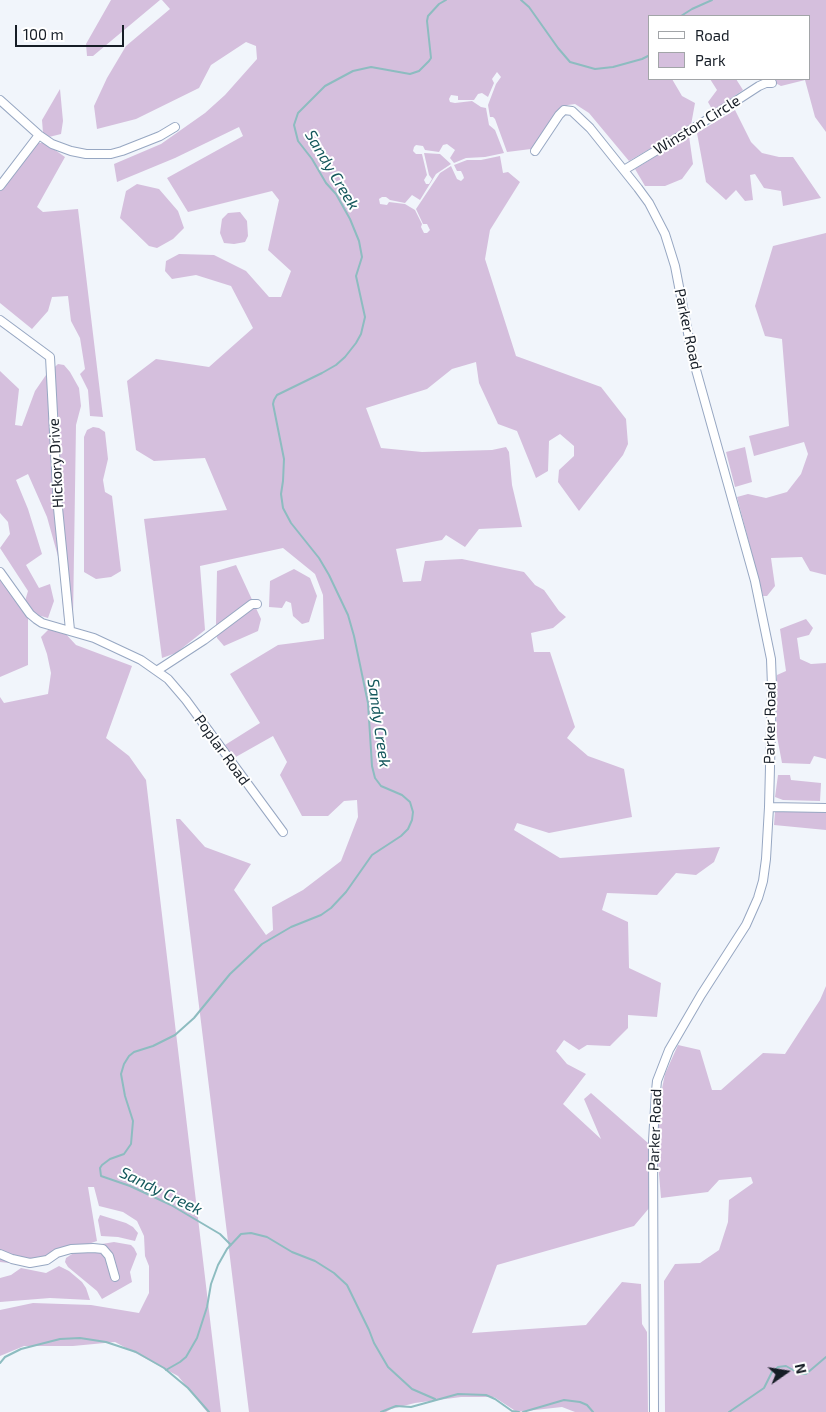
<!DOCTYPE html>
<html>
<head>
<meta charset="utf-8">
<style>
  body { margin:0 }
  #map { position:relative; width:826px; height:1412px; overflow:hidden; background:#f1f5fb; font-family:"Exo 2",sans-serif }
  canvas { display:block }
  .legend { position:absolute; left:648px; top:15px; width:162px; height:65px; box-sizing:border-box; background:#fff; border:1px solid #a2a5a8; margin:0; padding:6px 9px; list-style:none; font-size:15px; color:#161d26 }
  .legend li { display:flex; align-items:center; gap:10px; height:25px }
  .legend b { width:25px; border:1px solid #a2a5a8 }
  .north { position:absolute; left:761px; top:1347px; width:50px; height:50px; -webkit-text-stroke:4px #fff; paint-order:stroke; rotate:77deg; font-size:14px; font-weight:700; line-height:20px; text-align:center; color:#161d26 }
  .north::after { content:''; display:block; margin:auto; width:18px; height:22px; background:#161d26; clip-path:polygon(50% 0,100% 100%,50% 72%,0 100%) }
  .scale { position:absolute; left:15px; top:25px; width:109px; height:22px; box-sizing:border-box; border:2px solid #161d26; border-top:0; padding-left:6px; font-size:15px; line-height:18px; white-space:nowrap; color:#161d26; -webkit-text-stroke:4px #fff; paint-order:stroke }
</style>
</head>
<body>
<div id="map">
<canvas width="826" height="1412"></canvas>
<ul class="legend">
<li><b style="height:6px;background:#fff"></b>Road</li>
<li><b style="height:14px;background:#d5bfdd"></b>Park</li>
</ul>
<div class="north">N</div>
<div class="scale">100 m</div>
</div>
<script>
const ctx = document.querySelector('canvas').getContext('2d');
ctx.lineJoin = 'round';
function paint(path, color) { ctx.fillStyle = color; ctx.fill(path, 'evenodd'); }
const shape = rows => new Path2D(rows.map(r => 'M' + r).join(''));
function stroke(path, color, width, dash) { ctx.strokeStyle = color; ctx.lineWidth = width; ctx.lineCap = dash ? 'butt' : 'round'; ctx.setLineDash(dash || []); ctx.stroke(path); }
function label(font, color, halo, rows, align = 'center') {
  ctx.font = font + ' "Exo 2",sans-serif'; ctx.lineWidth = 4; ctx.setLineDash([]); ctx.textBaseline = 'middle'; ctx.strokeStyle = halo; ctx.fillStyle = color; for (const [text, x, y, turn = 0] of rows) {
    ctx.save(); ctx.translate(x, y); ctx.rotate((+turn || 0) * Math.PI / 180); ctx.textAlign = isNaN(turn) ? turn : align; if (halo) ctx.strokeText(text, 0, 0); ctx.fillText(text, 0, 0); ctx.restore();
  }
}
const green = shape([
  [111,0,160,0,93,56,87,56,86,44],
  [162,0,826,0,826,132,815,117,805,80,781,86,768,79,810,79,810,16,650,16,650,79,672,79,682,96,695,103,691,125,629,161,589,113,575,104,568,105,557,112,531,149,507,152,495,119,493,117,490,117,488,105,496,84,501,77,497,72,492,79,494,83,488,97,482,93,478,94,474,100,458,100,458,96,451,95,449,99,450,102,455,103,472,101,481,107,486,108,489,125,495,130,504,153,485,157,466,158,454,163,450,158,455,150,447,144,443,145,439,152,425,150,423,146,416,145,414,147,413,151,416,154,422,154,427,175,424,180,426,184,429,184,432,179,429,175,424,153,440,154,451,164,436,174,420,200,412,195,405,203,390,200,386,197,382,197,379,199,380,204,387,205,389,202,405,204,415,210,422,224,421,227,424,233,427,233,430,230,427,224,423,224,416,209,440,173,451,166,457,179,461,181,464,178,463,175,461,171,457,171,454,165,467,160,481,160,500,156,503,173,508,172,520,182,490,230,485,259,516,356,601,387,626,419,628,444,623,455,579,511,558,482,559,470,574,456,574,446,560,434,549,441,548,471,536,478,517,431,498,424,479,383,476,362,452,369,427,389,366,408,381,448,422,452,492,450,506,447,509,452,512,485,522,527,479,529,465,547,446,535,442,540,396,549,403,582,421,581,425,561,462,559,524,572,535,585,544,590,559,611,566,617,553,628,531,633,534,652,550,652,575,727,567,738,588,756,624,769,632,817,549,833,517,823,514,830,560,858,720,847,714,862,696,875,676,873,657,895,607,893,602,910,628,922,629,968,661,983,657,1017,628,1015,628,1028,610,1046,587,1045,579,1050,564,1040,556,1051,567,1064,586,1074,563,1104,601,1139,584,1099,591,1093,648,1143,650,1207,634,1226,497,1265,472,1333,586,1325,622,1282,641,1284,642,1324,647,1332,648,1412,575,1412,562,1407,517,1412,494,1397,461,1397,415,1403,391,1409,386,1412,249,1412,176,819,180,819,205,847,251,864,234,890,266,935,273,930,272,907,303,890,341,861,358,817,357,800,344,801,328,816,302,816,280,775,287,762,273,736,234,758,225,745,260,723,230,674,278,645,324,639,323,595,315,574,283,548,200,566,205,630,176,653,162,658,144,519,227,510,205,458,154,461,136,450,127,381,156,359,209,367,253,328,231,286,196,275,172,279,165,271,166,261,179,254,214,255,246,271,269,297,281,297,291,271,268,250,279,200,272,191,188,212,167,178,243,136,239,127,175,158,117,182,114,164,161,144,205,113,225,95,257,59,256,46,246,42,211,65,199,88,136,119,97,129,94,106,107,78,126,46,170,9],
  [710,79,736,79,743,90,713,111,708,102,717,90],
  [60,89,63,121,61,134,49,137,43,133,42,120],
  [735,110,751,142,762,153,779,157,793,157,821,198,783,206,781,191,764,188,755,174,750,175,753,200,745,201,736,190,726,200,706,182,697,133],
  [689,136,693,164,682,179,665,186,645,186,635,169],
  [36,143,45,143,65,157,37,207,43,212,78,209,103,417,90,416,88,390,80,374,85,369,80,338,71,321,68,296,52,297,48,311,32,329,0,303,0,191,15,174],
  [137,184,159,189,178,211,184,228,173,239,157,248,149,246,120,218,126,191],
  [240,212,247,221,248,236,245,242,234,244,224,243,220,233,222,219,228,213],
  [826,233,826,575,810,571,802,557,771,558,775,586,767,596,763,596,737,497,748,494,766,498,787,492,801,474,808,454,804,442,754,456,749,436,789,426,782,339,765,336,755,306,773,246],
  [58,364,64,365,70,372,79,388,81,406,76,425,73,619,64,618,59,560,47,517,28,474,16,480,28,509,42,554,26,565,39,588,50,584,54,601,48,618,34,614,25,601,28,591,0,548,10,534,8,522,0,513,0,371,19,389,15,425,22,426,35,391,46,375],
  [93,427,99,428,105,432,108,459,103,480,105,492,112,496,121,571,111,577,96,579,84,572,84,437,87,430],
  [745,447,752,482,735,487,726,452],
  [236,565,261,619,258,631,224,646,217,638,216,624,217,571],
  [294,569,310,578,317,596,309,622,302,624,293,616,291,603,286,601,282,608,269,607,270,581],
  [0,577,28,618,28,665,0,677],
  [806,619,813,628,809,635,797,638,800,659,811,664,826,663,826,759,814,756,810,764,782,763,776,731,777,675,786,671,780,629],
  [49,629,64,632,76,645,132,666,106,738,129,756,146,780,221,1412,207,1412,178,1376,115,1342,73,1346,24,1346,0,1356,0,1310,33,1303,91,1305,139,1313,149,1293,149,1266,145,1256,144,1236,137,1221,123,1212,99,1206,94,1187,88,1187,97,1241,68,1251,58,1258,49,1261,9,1263,0,1262,0,697,4,703,48,694,51,673,47,654,41,637],
  [778,775,790,775,791,780,821,783,820,801,783,800,775,797],
  [819,811,826,812,826,830,774,825,775,812],
  [826,986,826,1412,665,1412,664,1281,675,1264,700,1263,719,1250,728,1222,729,1200,753,1183,751,1177,719,1180,708,1192,661,1198,658,1162,658,1108,665,1074,678,1045,700,1050,712,1090,721,1090,763,1053,785,1054,820,1000],
  [100,1215,126,1223,133,1227,138,1233,135,1241,118,1237,101,1236,98,1220],
  [114,1242,131,1245,134,1248,137,1254,130,1272,132,1282,102,1299,97,1291,68,1267,65,1262,66,1258,72,1254,102,1244],
  [59,1266,69,1271,82,1282,86,1288,90,1300,50,1298,0,1302,0,1278,11,1275,21,1268,46,1273]
]);
const stream = shape([
  [521,0,529,7,558,48,570,62,595,69,613,67,642,59,650,55],
  [681,16,692,9,712,0],
  [231,1245,220,1234,171,1205,130,1186,101,1176,100,1168,102,1165,110,1159,124,1154,131,1144,133,1121,125,1096,121,1074,124,1064,129,1056,134,1052,153,1046,175,1035,194,1018,230,974,262,944,291,927,321,915,331,908,346,892,372,855,401,836,408,829,412,820,413,812,410,802,402,795,381,786,375,778,372,766,368,703,354,636,348,615,329,575,319,558,291,523,283,508,281,494,283,481,284,459,273,404,274,400,277,395,322,373,336,365,345,357,356,343,361,334,365,317,356,276,362,257,359,241,350,219,336,194,326,183,312,159,298,141,294,125,298,113,325,86,353,71,371,67,410,74,419,71,429,61,431,58,427,21,428,16,439,4,446,0],
  [0,1363,5,1357,21,1349,60,1339,80,1338,106,1342,136,1352,164,1368,188,1388,209,1412],
  [166,1370,180,1362,186,1357,197,1338,207,1307,211,1284,218,1265,227,1249,241,1234,251,1233,267,1237,292,1252,315,1261,334,1273,347,1285,369,1330,374,1343,388,1367,412,1389,435,1399],
  [381,1412,396,1406,411,1407,458,1394,486,1395,495,1399,512,1411,519,1412],
  [523,1412,564,1400,580,1402,587,1405,593,1412],
  [729,1412,764,1388,772,1372,778,1367,786,1366,800,1374,806,1374,826,1357]
]);
const street = shape([
  [0,100,39,135,52,144,71,151,86,154,111,154,122,151,160,136,175,127],
  [535,151,559,115,564,110,572,111,590,128,638,188,649,203,665,234,675,266,693,359,755,581,771,659,772,686,769,807,766,859,763,881,758,898,746,925,701,995,669,1050,657,1081,656,1091,653,1141,654,1412],
  [624,170,702,123,759,86,766,83,772,83],
  [0,186,39,135],
  [0,320,50,357,58,508,70,630],
  [0,572,30,614,36,619,42,623,94,638,141,660,168,679,186,700,283,832],
  [158,670,204,640,252,604,257,604],
  [769,807,826,808],
  [0,1254,12,1259,30,1263,47,1260,57,1253,71,1249,93,1248,103,1249,109,1256,115,1277]
]);
const streetNames = [
  ["Winston Circle",697,125,-32],
  ["Parker Road",688,329,78],
  ["Hickory Drive",56,463,-93],
  ["Parker Road",770,723,-89],
  ["Poplar Road",222,750,54],
  ["Parker Road",655,1130,-88]
];
const waterNames = [
  ["Sandy Creek",332,170,59],
  ["Sandy Creek",379,723,82],
  ["Sandy Creek",161,1191,26]
];
paint(green, '#d5bfdd');
stroke(stream, '#8dbcc0', 2);
stroke(street, '#97a7c2', 10);
stroke(street, '#fff', 8);
label('15px', '#161d26', '#fff', streetNames);
label('italic 16px', '#14575c', '#fff', waterNames);
</script>
</body>
</html>
